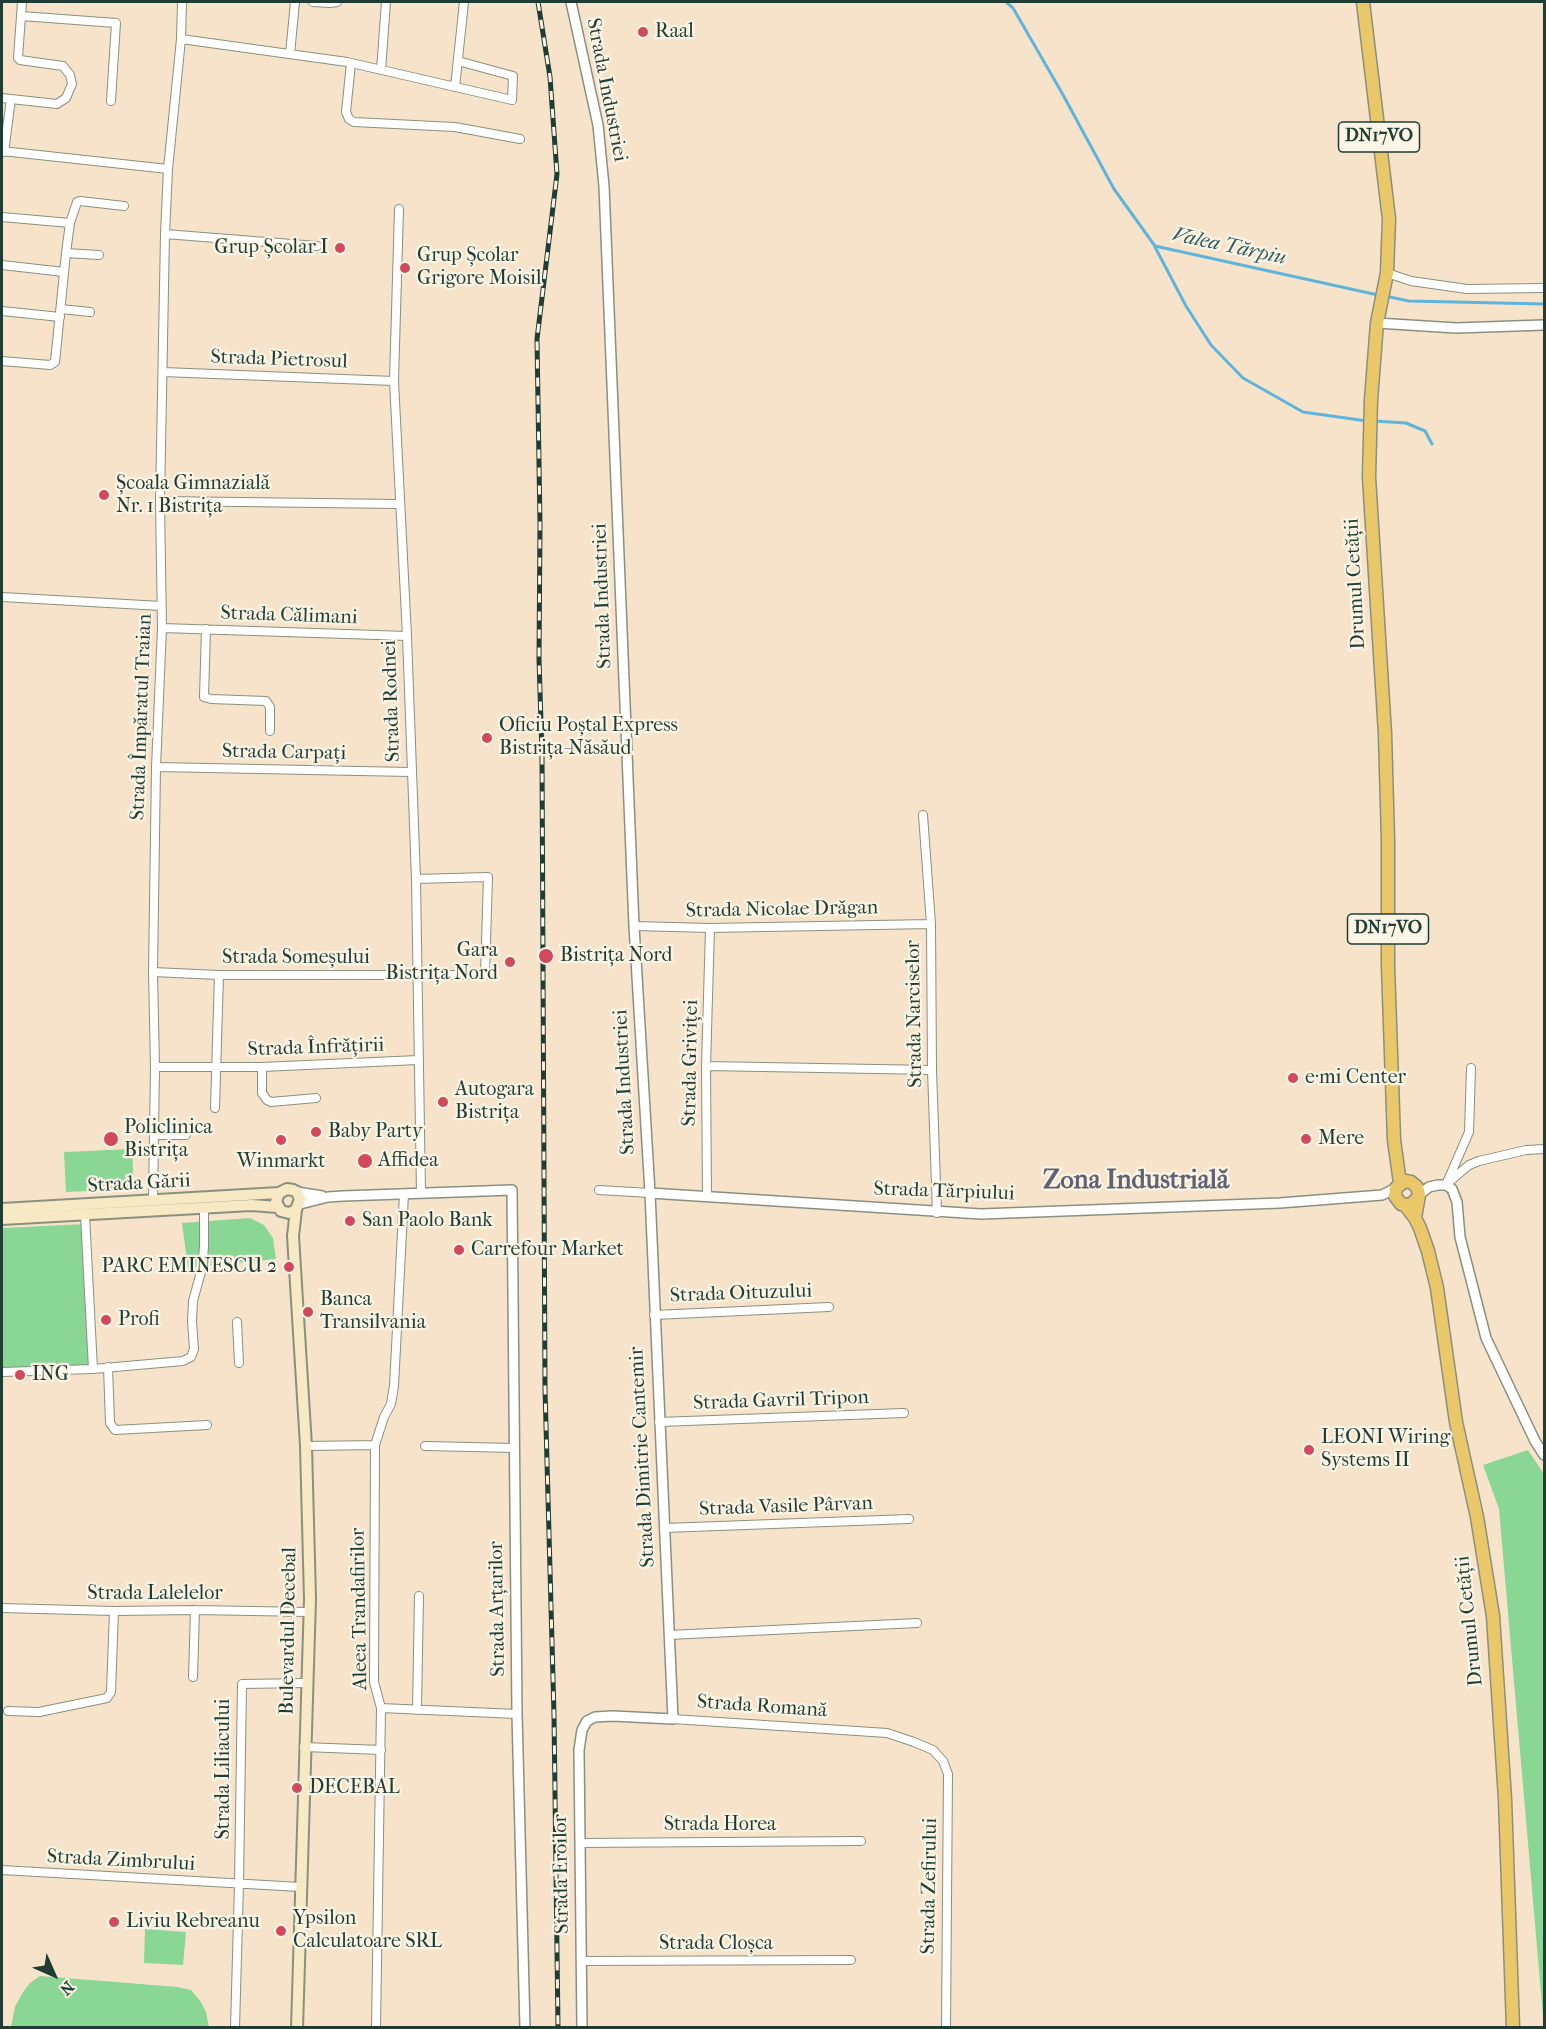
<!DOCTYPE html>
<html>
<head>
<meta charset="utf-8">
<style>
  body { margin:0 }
  #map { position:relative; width:1546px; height:2029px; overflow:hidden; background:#f6e3ca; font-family:"IM FELL French Canon",serif }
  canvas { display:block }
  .frame { position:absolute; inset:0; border:3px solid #1f3d34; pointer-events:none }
  .north { position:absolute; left:24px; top:1945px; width:60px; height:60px; -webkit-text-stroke:4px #fcf5e5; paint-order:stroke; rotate:135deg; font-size:16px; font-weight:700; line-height:24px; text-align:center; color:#1f3d34 }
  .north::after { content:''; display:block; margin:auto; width:21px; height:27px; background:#1f3d34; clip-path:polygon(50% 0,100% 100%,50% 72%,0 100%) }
</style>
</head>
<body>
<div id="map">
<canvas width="1546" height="2029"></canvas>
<div class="frame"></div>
<div class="north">N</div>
</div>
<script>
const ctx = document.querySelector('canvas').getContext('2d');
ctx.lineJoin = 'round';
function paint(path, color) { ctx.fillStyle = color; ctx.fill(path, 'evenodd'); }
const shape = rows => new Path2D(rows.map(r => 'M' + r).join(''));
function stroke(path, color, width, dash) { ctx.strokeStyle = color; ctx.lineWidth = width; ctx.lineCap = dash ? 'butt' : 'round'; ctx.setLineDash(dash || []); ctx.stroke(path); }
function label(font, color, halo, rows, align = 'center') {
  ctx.font = font + ' "IM FELL French Canon",serif'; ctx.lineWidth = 4.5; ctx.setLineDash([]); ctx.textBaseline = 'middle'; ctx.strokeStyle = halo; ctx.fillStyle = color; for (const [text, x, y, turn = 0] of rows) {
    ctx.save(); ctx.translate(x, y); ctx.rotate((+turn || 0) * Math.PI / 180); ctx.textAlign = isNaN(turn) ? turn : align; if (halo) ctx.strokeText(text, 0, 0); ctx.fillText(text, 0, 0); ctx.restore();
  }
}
const green = shape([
  [132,1149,134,1189,66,1192,64,1152],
  [250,1218,264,1225,273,1238,276,1259,188,1268,182,1223],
  [86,1224,93,1369,2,1372,2,1228],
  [1528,1450,1544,1474,1544,2028,1499,1509,1483,1465],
  [145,1929,186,1932,183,1965,144,1963],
  [40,1976,178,1987,191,1990,201,2002,206,2012,209,2027,11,2027,15,2007,23,1992,30,1983]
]);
const stream = shape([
  [1006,2,1013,8,1062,93,1114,189,1155,246,1378,295],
  [1155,247,1186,306,1211,345,1243,378,1303,412,1367,421],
  [1385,296,1409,301,1544,304],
  [1374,421,1406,423,1425,431,1432,444]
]);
const minor = shape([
  [22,2,21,16,116,23,111,101],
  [313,2,330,3,337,2],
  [181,39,347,62,512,100,513,76,458,61],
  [290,54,295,2],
  [351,63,346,112,349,119,354,122,455,127,520,139],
  [381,70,386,2],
  [455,87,464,2],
  [2,98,11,99,4,152],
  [11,99,57,104,66,98,72,84,70,75,63,66,20,60,18,58,21,16],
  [2,151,168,169],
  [399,209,394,381,407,636,416,879,421,1193],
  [2,217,70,223],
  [165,234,317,246],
  [66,253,70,223,77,202,80,201,124,206],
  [2,265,64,272],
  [1387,273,1411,281,1467,289,1544,288],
  [61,309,90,312],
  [2,311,60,317],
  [2,361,50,365,55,362,66,253,99,255],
  [163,372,394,381],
  [160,501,399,504],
  [2,597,161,606],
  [162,628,407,636],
  [206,629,204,697,211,699,266,701,270,707,270,731],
  [156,767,410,772],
  [923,815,931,924,932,1070,937,1213],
  [634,926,710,928,931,924],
  [153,972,219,975,485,975,488,877,416,879],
  [706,1066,932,1070],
  [155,1067,262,1067,418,1060],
  [262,1067,262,1093,267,1100,271,1102,316,1098],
  [215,1108,219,975],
  [154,1135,186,1135],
  [1449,1182,1469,1165,1479,1161,1526,1150,1544,1149],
  [1446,1185,1469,1132,1471,1068],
  [599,1190,650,1193],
  [707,1197,706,1066,710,928],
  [153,1201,155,1067,153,972,156,767,162,628,160,501,165,234,168,169,181,39,182,2],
  [85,1215,93,1369],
  [654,1315,829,1307],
  [237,1322,239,1363],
  [108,1367,110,1423,115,1430,207,1425],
  [2,1372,93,1369,183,1361,191,1357,194,1349,192,1321,193,1301,202,1268,204,1247,204,1208],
  [659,1422,904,1413],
  [306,1446,375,1445],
  [425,1446,514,1448],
  [664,1528,909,1519],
  [2,1608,114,1611,195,1610,309,1612],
  [669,1635,917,1623],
  [193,1677,195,1610],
  [381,1708,517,1714],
  [417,1710,419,1596],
  [8,1711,39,1712,107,1698,111,1692,114,1611],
  [673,1719,887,1733,914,1742,933,1750,943,1761,948,1774,946,2028],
  [304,1747,381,1750],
  [580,1843,861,1841],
  [2,1870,300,1887],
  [581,1961,851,1960],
  [235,2028,239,1884,242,1684,306,1683],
  [376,2028,381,1708,374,1682,375,1445,384,1417,391,1404,394,1386,404,1194]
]);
const tertiary = shape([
  [571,2,598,125,604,186,634,926,650,1193,673,1719,613,1716,595,1717,587,1721,582,1730,579,1750,582,2028],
  [1377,323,1456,328,1544,325],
  [297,1192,322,1196],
  [650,1193,981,1214,1280,1203,1382,1195,1396,1188],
  [1419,1195,1429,1187,1438,1185,1446,1185,1452,1189,1457,1202,1460,1237,1486,1338,1535,1441,1544,1455],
  [300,1204,328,1197,343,1196,512,1190,517,1714,525,2028]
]);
const secondary = shape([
  [2,1209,279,1193],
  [296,1210,289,1213,281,1211,276,1202,279,1193,287,1189,293,1190,297,1192,300,1199,296,1210,293,1236,306,1446,310,1599,297,2028],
  [2,1219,251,1205,278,1207]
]);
const trunk = shape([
  [1363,2,1389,219,1387,273,1377,323,1371,400,1369,477,1385,734,1388,840,1388,966,1394,1140,1400,1183],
  [1405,1205,1415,1218,1420,1228,1428,1251,1437,1288,1456,1422,1477,1517,1493,1616,1505,1799,1513,2028],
  [1415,1218,1419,1195,1417,1187,1411,1182,1405,1181,1396,1188,1395,1196,1401,1204,1410,1205,1417,1199]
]);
const rail = shape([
  [538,2,550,77,557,174,537,339,540,525,539,659,542,755,545,1389,554,1715,558,2028]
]);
const markers = [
  [643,32,6,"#d1495b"],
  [340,248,6,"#d1495b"],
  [405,268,6,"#d1495b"],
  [104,495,6,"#d1495b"],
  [487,738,6,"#d1495b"],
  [546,956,8,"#d1495b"],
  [510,962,6,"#d1495b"],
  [1293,1078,6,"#d1495b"],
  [443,1102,6,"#d1495b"],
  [316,1132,6,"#d1495b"],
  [111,1139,8,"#d1495b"],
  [1306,1139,6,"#d1495b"],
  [281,1140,6,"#d1495b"],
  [365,1161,8,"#d1495b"],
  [350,1221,6,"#d1495b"],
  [459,1250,6,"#d1495b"],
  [289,1267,6,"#d1495b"],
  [308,1312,6,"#d1495b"],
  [106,1320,6,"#d1495b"],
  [20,1375,6,"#d1495b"],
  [1309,1450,6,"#d1495b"],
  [297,1788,6,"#d1495b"],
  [114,1922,6,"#d1495b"],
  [281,1931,6,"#d1495b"]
];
const shields = [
  [1379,137,81],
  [1388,929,81]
];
const shieldNames = [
  ["DN17VO",1379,137],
  ["DN17VO",1388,929]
];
const poiNames = [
  ["Raal",655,32],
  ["Grup Școlar I",328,248,"right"],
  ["Grup Școlar",417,256],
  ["Grigore Moisil",417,279],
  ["Școala Gimnazială",116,484],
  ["Nr. 1 Bistrița",116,507],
  ["Oficiu Poștal Express",499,726],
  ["Bistrița-Năsăud",499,749],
  ["Gara",498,951,"right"],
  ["Bistrița Nord",498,974,"right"],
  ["Bistrița Nord",560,956],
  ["e·mi Center",1305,1078],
  ["Autogara",455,1090],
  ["Bistrița",455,1113],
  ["Policlinica",124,1128],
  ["Bistrița",124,1151],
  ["Baby Party",328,1132],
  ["Mere",1318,1139],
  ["Affidea",378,1161],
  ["Winmarkt",281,1162,"center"],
  ["San Paolo Bank",362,1221],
  ["Carrefour Market",471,1250],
  ["PARC EMINESCU 2",277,1267,"right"],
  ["Banca",320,1300],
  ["Transilvania",320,1323],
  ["Profi",118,1320],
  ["ING",32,1375],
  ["LEONI Wiring",1321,1438],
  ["Systems II",1321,1461],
  ["DECEBAL",309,1788],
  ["Ypsilon",293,1919],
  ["Calculatoare SRL",293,1942],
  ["Liviu Rebreanu",126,1922]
];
const streetNames = [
  ["Strada Industriei",606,90,79],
  ["Strada Pietrosul",279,360,2],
  ["Drumul Cetății",1356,584,-93],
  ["Strada Industriei",603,596,-92],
  ["Strada Călimani",289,616,2],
  ["Strada Rodnei",392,701,-92],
  ["Strada Împăratul Traian",142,717,-88],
  ["Strada Carpați",284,753,1],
  ["Strada Nicolae Drăgan",782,910,-1],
  ["Strada Someșului",296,958],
  ["Strada Narciselor",915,1014,-91],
  ["Strada Înfrățirii",316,1048,-2],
  ["Strada Griviței",691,1063,-89],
  ["Strada Industriei",625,1082,-93],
  ["Strada Gării",139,1184,-3],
  ["Strada Tărpiului",944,1192,2],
  ["Strada Oituzului",741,1294,-2],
  ["Strada Gavril Tripon",781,1401,-2],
  ["Strada Dimitrie Cantemir",643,1457,-93],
  ["Strada Vasile Pârvan",786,1507,-2],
  ["Strada Lalelelor",155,1594],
  ["Aleea Trandafirilor",360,1609,-91],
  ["Strada Arțarilor",498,1609,-91],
  ["Drumul Cetății",1470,1621,-96],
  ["Bulevardul Decebal",289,1631,-89],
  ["Strada Romană",762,1707,4],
  ["Strada Liliacului",224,1769,-90],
  ["Strada Horea",720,1825],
  ["Strada Zimbrului",121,1861,3],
  ["Strada Eroilor",562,1874,-91],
  ["Strada Zefirului",930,1886,-89],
  ["Strada Cloșca",716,1944]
];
const waterNames = [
  ["Valea Tărpiu",1229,247,12]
];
const districtNames = [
  ["Zona Industrială",1136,1182]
];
paint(green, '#8ad795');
stroke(stream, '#5eb5db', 3);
stroke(minor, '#8a907f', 10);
stroke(tertiary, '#8a907f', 12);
stroke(secondary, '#8a907f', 14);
stroke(trunk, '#8a907f', 15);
stroke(minor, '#fff', 8);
stroke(tertiary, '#fff', 9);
stroke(secondary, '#f7e9c3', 10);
stroke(trunk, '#eac769', 12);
stroke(rail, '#1f3d34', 5);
stroke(rail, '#fcf5e5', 3, [9]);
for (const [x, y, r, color] of markers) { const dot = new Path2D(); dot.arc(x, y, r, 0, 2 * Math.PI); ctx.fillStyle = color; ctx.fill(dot); stroke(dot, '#fcf5e5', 2); }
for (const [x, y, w] of shields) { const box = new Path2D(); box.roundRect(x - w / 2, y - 15, w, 30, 4.5); ctx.fillStyle = '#fcf5e5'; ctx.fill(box); stroke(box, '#1f3d34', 1.5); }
label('bold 18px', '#1f3d34', null, shieldNames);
label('20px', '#1f3d34', '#fcf5e5', poiNames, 'left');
label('20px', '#1f3d34', '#fcf5e5', streetNames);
label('italic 21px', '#2f5b5e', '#fcf5e5', waterNames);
label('bold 26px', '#5f6272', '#fcf5e5', districtNames);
</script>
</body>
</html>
